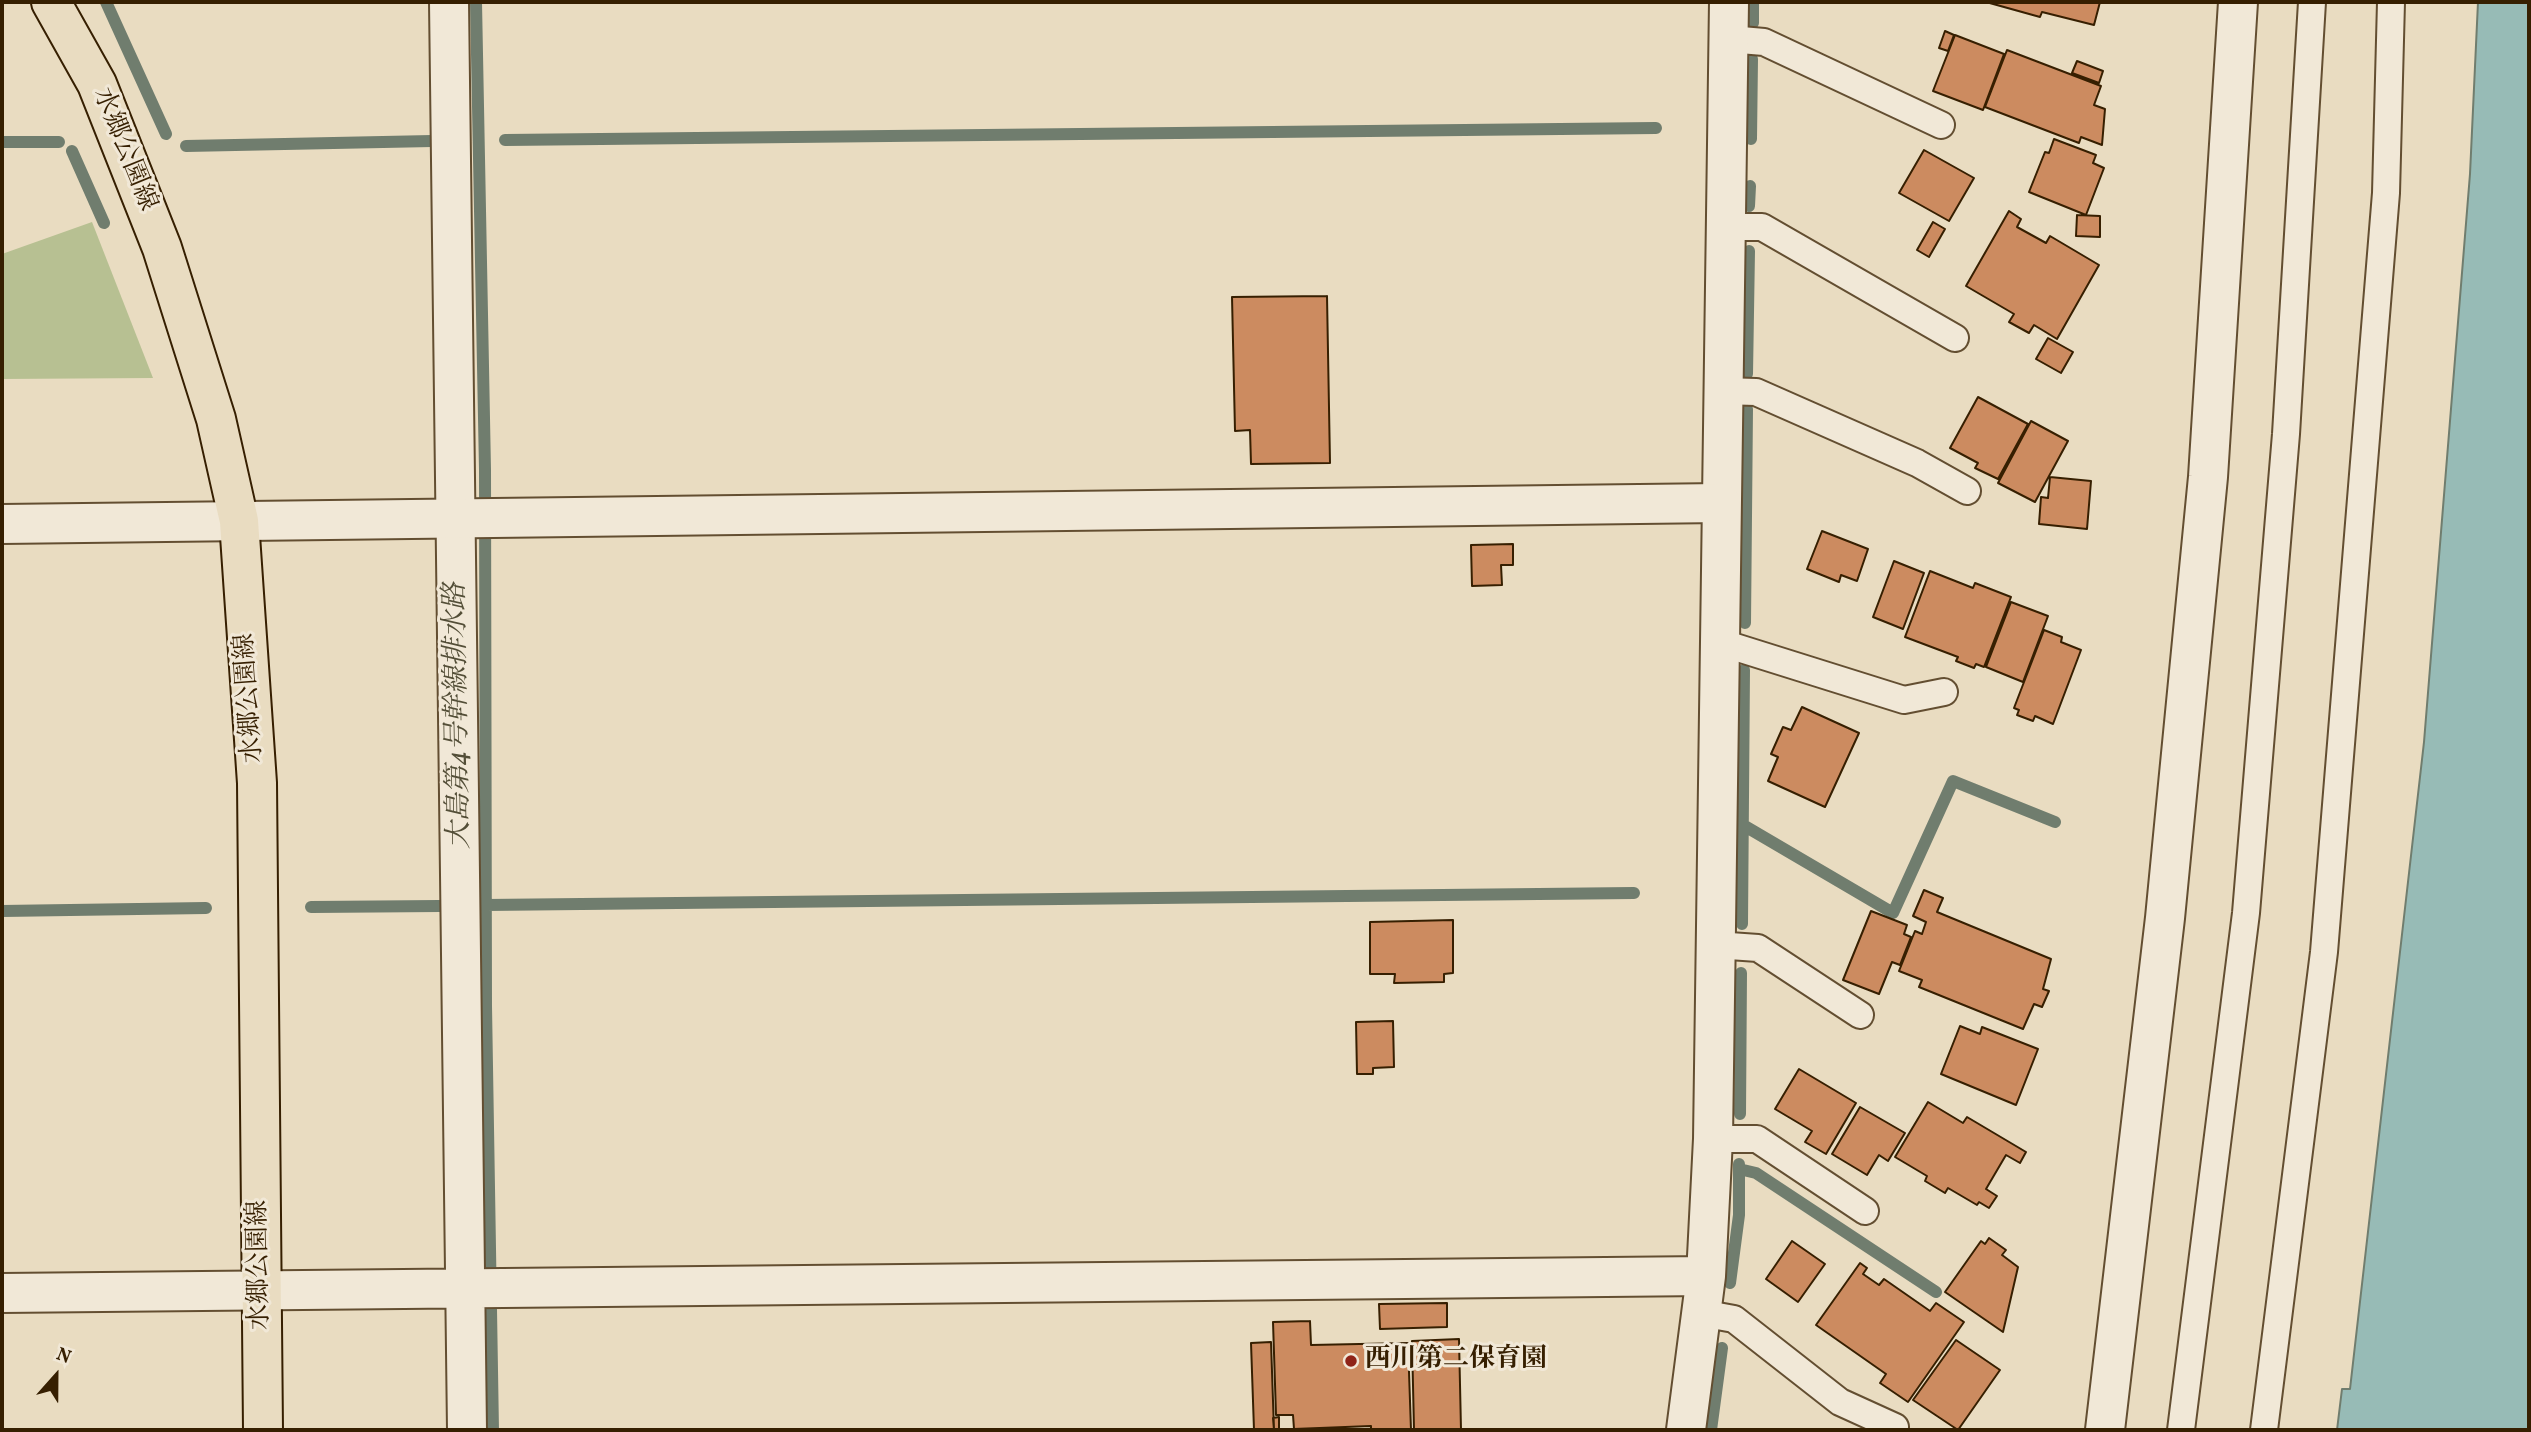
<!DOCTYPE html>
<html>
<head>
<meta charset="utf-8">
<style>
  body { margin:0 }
  #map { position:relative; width:2531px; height:1432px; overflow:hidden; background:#e9dcc1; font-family:Vollkorn,serif }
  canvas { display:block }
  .frame { position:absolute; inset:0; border:4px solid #361f01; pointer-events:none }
  .north { position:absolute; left:21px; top:1341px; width:70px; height:70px; -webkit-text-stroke:5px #f1e8d7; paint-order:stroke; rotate:21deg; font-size:19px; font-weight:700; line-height:28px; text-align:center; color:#361f01 }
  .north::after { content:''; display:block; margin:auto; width:24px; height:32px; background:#361f01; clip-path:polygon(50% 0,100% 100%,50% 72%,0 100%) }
</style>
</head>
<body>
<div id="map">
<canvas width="2531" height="1432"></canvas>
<div class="frame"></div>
<div class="north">N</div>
</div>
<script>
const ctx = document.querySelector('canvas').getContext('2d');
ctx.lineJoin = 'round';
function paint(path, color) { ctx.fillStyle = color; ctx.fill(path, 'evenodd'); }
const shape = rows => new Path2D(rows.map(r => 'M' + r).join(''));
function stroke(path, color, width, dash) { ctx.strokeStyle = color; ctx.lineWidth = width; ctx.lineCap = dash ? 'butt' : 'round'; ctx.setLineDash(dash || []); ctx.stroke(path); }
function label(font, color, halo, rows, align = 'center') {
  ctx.font = font + ' Vollkorn,"Noto Serif JP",serif'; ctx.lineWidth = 6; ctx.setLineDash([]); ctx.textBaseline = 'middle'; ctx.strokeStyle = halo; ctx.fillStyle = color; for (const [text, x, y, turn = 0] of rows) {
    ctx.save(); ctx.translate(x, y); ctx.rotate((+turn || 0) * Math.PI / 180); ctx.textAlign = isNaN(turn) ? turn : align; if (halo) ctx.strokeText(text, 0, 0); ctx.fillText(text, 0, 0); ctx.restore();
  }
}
const green = shape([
  [92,222,153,378,2,379,2,254]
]);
const water = shape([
  [2478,2,2529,2,2529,1430,2337,1430,2342,1389,2350,1389,2424,742,2470,174,2478,2]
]);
const stream = shape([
  [106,2,166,134],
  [476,2,485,470,486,1006,493,1430],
  [1753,23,1753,2],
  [1751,139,1752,59],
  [505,140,1656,128],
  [2,142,59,142],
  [186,146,432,141],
  [72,151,104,223],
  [1749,206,1750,186],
  [1747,374,1749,251],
  [1745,623,1747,409],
  [1743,825,1893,913,1953,781,2055,822],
  [486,905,1634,893],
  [311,907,440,906],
  [2,911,206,908],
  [1742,924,1744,670],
  [1740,1114,1741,973],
  [1739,1169,1756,1173,1936,1292],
  [1730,1283,1739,1215,1739,1164],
  [1711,1430,1722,1348]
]);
const building = shape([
  [1986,2,2100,2,2094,25,2042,12,2040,17,1986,2],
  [1945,31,1954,35,1948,51,1939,48,1945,31],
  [1955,35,2004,54,1983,110,1933,91,1955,35],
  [2007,50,2101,86,2094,105,2105,109,2102,145,2081,137,2079,143,1985,107,2007,50],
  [2077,61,2103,71,2099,83,2072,73,2077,61],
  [2054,139,2096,155,2093,163,2104,168,2086,215,2029,192,2045,152,2049,153,2054,139],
  [1924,150,1974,178,1949,221,1899,193,1924,150],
  [2009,211,2021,219,2017,227,2046,243,2050,236,2099,265,2057,339,2034,325,2029,333,2009,322,2014,314,1966,286,2009,211],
  [2077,215,2100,216,2100,237,2076,236,2077,215],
  [1933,222,1945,229,1929,257,1917,250,1933,222],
  [1327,296,1330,463,1251,464,1250,430,1235,431,1232,297,1327,296],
  [2048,338,2073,352,2061,373,2036,359,2048,338],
  [1978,397,2028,424,1998,479,1975,468,1978,463,1950,448,1978,397],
  [2031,421,2068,441,2035,502,1998,483,2031,421],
  [2050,477,2091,481,2087,529,2039,524,2041,497,2048,498,2050,477],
  [1822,531,1868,549,1857,581,1841,575,1839,582,1807,569,1822,531],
  [1513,544,1513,565,1501,565,1502,585,1472,586,1471,545,1513,544],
  [1894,561,1924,573,1903,629,1873,617,1894,561],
  [1930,571,1973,588,1975,583,2011,597,1984,667,1976,664,1974,668,1956,661,1958,657,1905,637,1930,571],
  [2011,602,2048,616,2023,682,1986,667,2011,602],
  [2044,630,2062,637,2061,642,2081,650,2053,724,2035,716,2033,721,2017,715,2019,710,2014,708,2044,630],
  [1802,707,1859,733,1825,807,1768,781,1778,757,1771,754,1783,727,1791,730,1802,707],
  [1924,890,1943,898,1937,912,2051,959,2043,989,2049,991,2042,1007,2034,1004,2023,1029,1919,987,1922,980,1899,971,1915,931,1922,934,1926,922,1913,916,1924,890],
  [1871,911,1907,925,1904,934,1911,937,1900,965,1892,962,1879,994,1843,980,1871,911],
  [1453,920,1453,973,1444,974,1444,982,1394,983,1395,974,1370,974,1370,922,1453,920],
  [1393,1021,1394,1067,1373,1068,1373,1074,1357,1074,1356,1022,1393,1021],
  [1960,1026,1980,1034,1982,1027,2038,1049,2016,1105,1941,1074,1960,1026],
  [1799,1069,1856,1103,1826,1154,1805,1142,1812,1131,1775,1109,1799,1069],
  [1928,1102,1963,1123,1967,1117,2026,1152,2020,1163,2006,1155,1986,1189,1997,1196,1989,1208,1979,1202,1977,1205,1948,1188,1945,1193,1925,1181,1927,1176,1895,1157,1928,1102],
  [1860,1107,1905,1133,1888,1161,1879,1155,1867,1175,1832,1154,1860,1107],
  [1989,1238,2006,1250,2002,1255,2018,1267,2003,1332,1945,1292,1981,1241,1985,1244,1989,1238],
  [1792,1241,1825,1264,1798,1302,1766,1279,1792,1241],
  [1860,1263,1867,1268,1863,1274,1879,1285,1884,1279,1930,1311,1936,1303,1964,1322,1908,1402,1880,1383,1886,1374,1816,1325,1860,1263],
  [1447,1303,1447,1327,1380,1329,1379,1304,1447,1303],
  [1310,1321,1311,1345,1408,1343,1411,1430,1371,1430,1371,1426,1294,1429,1293,1415,1276,1415,1273,1322,1310,1321],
  [1459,1339,1461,1430,1414,1430,1412,1341,1459,1339],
  [1956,1340,2000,1370,1958,1430,1913,1400,1956,1340],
  [1271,1342,1274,1430,1254,1430,1251,1343,1271,1342],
  [1279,1417,1279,1430,1274,1430,1273,1418,1279,1417]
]);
const service = shape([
  [1729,39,1764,42,1941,125],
  [1725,227,1762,227,1955,338],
  [1722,391,1756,392,1917,463,1967,491],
  [1719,642,1904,700,1944,692],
  [1715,945,1758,948,1860,1015],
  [1713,1139,1757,1139,1865,1211],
  [1701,1313,1734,1319,1840,1402,1895,1427],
  [2181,1430,2246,913,2286,434,2312,2],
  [2264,1430,2324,952,2386,193,2391,2]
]);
const minor = shape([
  [449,2,467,1430],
  [2,1293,1706,1276],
  [1686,1430,1706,1276,1713,1139,1729,2]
]);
const tertiary = shape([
  [2,524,1721,503],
  [2105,1430,2165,918,2208,477,2238,2]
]);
const primary = shape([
  [51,2,97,84,162,248,216,419,239,521,257,783,263,1430]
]);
const markers = [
  [1351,1361,7,"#8f2418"]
];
const streetNames = [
  ["水郷公園線",123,150,68],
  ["水郷公園線",251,698,-94],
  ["水郷公園線",261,1265,-91]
];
const poiNames = [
  ["西川第二保育園",1365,1361]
];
const waterNames = [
  ["大島第4号幹線排水路",460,716,-91]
];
paint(green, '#b7c092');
paint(water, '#97bbb6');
stroke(water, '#707d6e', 2);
stroke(stream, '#707d6e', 12);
paint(building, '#cc8b60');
stroke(building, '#361f01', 2);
stroke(service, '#634e31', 30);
stroke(minor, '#634e31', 42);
stroke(tertiary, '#634e31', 42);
stroke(primary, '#361f01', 42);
stroke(service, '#f1e8d7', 26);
stroke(minor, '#f1e8d7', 38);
stroke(tertiary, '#f1e8d7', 38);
stroke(primary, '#e9dcc1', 38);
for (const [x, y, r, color] of markers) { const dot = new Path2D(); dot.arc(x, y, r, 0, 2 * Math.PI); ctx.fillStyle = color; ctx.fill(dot); stroke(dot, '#f1e8d7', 2.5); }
label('26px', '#361f01', '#f1e8d7', streetNames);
label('bold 26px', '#361f01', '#f1e8d7', poiNames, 'left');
label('italic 28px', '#534e37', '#f1e8d7', waterNames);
</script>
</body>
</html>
